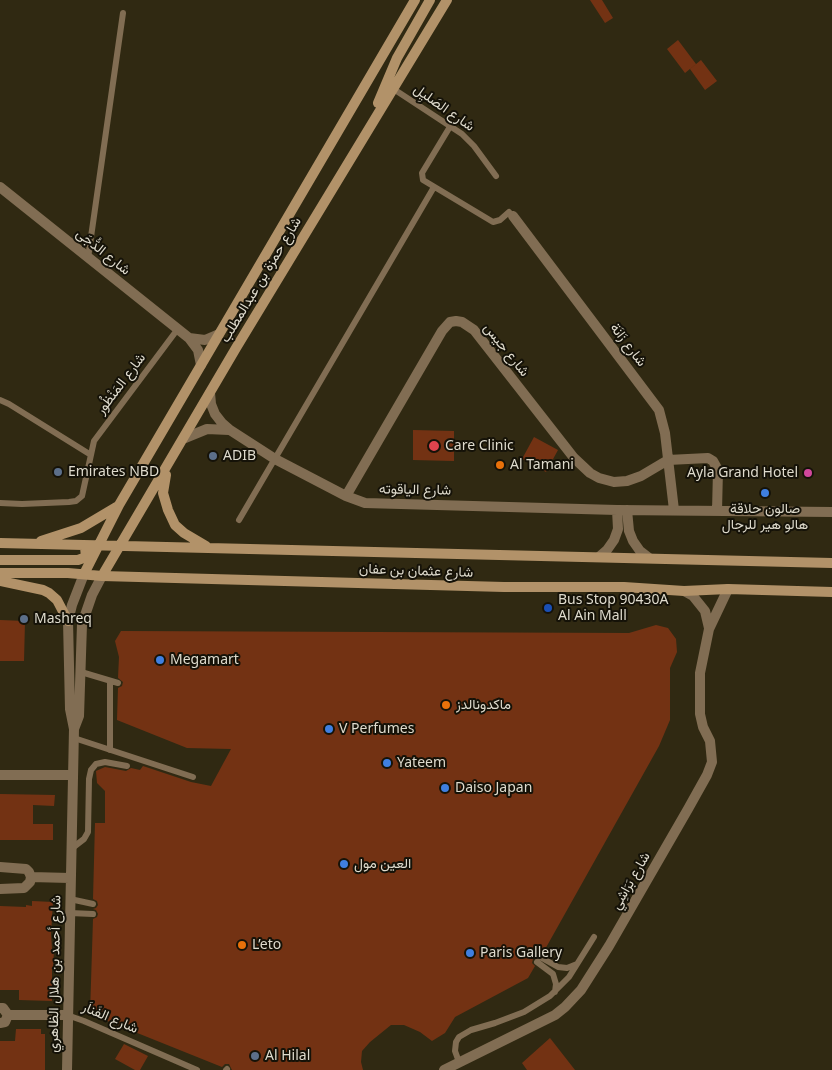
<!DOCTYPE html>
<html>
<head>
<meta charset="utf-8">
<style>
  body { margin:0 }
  canvas { display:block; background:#302912 }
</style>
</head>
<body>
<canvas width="832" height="1070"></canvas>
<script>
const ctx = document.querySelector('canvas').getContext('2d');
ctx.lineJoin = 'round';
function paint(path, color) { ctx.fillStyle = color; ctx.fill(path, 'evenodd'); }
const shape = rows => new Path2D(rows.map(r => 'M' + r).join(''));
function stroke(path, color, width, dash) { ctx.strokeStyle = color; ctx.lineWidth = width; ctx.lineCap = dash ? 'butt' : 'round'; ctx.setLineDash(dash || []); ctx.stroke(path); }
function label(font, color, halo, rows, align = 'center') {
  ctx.font = font + ' "Noto Sans",Vazirmatn,sans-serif'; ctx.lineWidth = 4; ctx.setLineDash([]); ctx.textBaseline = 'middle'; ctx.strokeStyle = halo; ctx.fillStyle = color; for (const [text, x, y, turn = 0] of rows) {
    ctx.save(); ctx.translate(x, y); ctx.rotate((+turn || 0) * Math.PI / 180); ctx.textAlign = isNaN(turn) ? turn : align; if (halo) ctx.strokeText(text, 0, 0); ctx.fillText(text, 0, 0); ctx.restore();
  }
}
const building = shape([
  [590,0,602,0,613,18,605,23],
  [678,40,696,64,685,73,667,49],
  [701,60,717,81,705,90,690,69],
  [413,430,454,431,454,461,413,460],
  [534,437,558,450,546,472,522,459],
  [0,620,25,621,24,661,0,661],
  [656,625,668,628,676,639,677,652,670,668,670,720,659,746,548,944,543,953,537,953,533,959,532,963,535,966,528,978,455,1017,445,1033,432,1041,420,1032,404,1025,391,1025,370,1042,362,1051,361,1062,363,1070,232,1070,229,1064,225,1064,222,1067,90,1014,93,919,97,917,98,914,96,910,93,909,96,908,98,905,97,901,93,899,95,823,105,823,105,791,97,783,96,771,105,767,126,771,131,768,140,770,143,766,191,782,211,786,231,749,187,748,117,720,118,688,122,686,123,682,118,678,119,657,115,641,121,631,629,633],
  [0,794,55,795,54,806,33,805,33,824,53,824,53,840,0,840],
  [32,901,53,902,51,934,52,949,54,949,53,970,52,970,52,1001,19,1000,19,990,0,990,0,906,26,907,26,905,32,906],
  [16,1029,41,1029,41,1034,45,1034,45,1070,0,1070,0,1041,15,1041],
  [550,1038,575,1070,527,1070,522,1063],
  [124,1044,148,1056,140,1070,135,1070,115,1059]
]);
const lane = shape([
  [392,88,462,134,474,146,496,176],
  [451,125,422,173,423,180,493,222,500,220,509,212,513,216],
  [88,258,123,13],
  [0,400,9,404,91,455],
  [0,503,22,504,69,502,76,501,82,496,94,441,177,330],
  [239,520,434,187],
  [81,672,118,683],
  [110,681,110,750],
  [74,738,193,777],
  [71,849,84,839,88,832,89,779,91,770,96,764,105,762,127,766],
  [70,899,93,904],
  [70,913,93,914],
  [540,957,558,967,567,968,577,964],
  [537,962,553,974,556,984,555,992],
  [67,1015,84,1021,197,1070],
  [459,1062,455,1051,456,1042,459,1037,471,1030,495,1023,524,1012,550,996,569,977,594,937],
  [226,1070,227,1069]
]);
const street = shape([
  [0,187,189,338,198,350,201,365],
  [513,216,659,410,665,433,674,510],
  [189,338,205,340,219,334],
  [210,393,211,404,215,414,222,423,230,430,275,459,346,496,365,503,617,510,832,512],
  [185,438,207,429,229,430],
  [346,496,442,331,450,322,456,321,462,322,474,330,574,458,590,473,599,478,614,482,627,481,641,476,668,460,708,458,713,461,718,470,717,511],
  [627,510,629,531,633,541,640,551,649,558],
  [599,557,607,550,614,540,618,529,617,510],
  [684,591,693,596,705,611,709,628],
  [74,729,79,716,82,624,92,595,102,576],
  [0,775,73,775],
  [0,867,26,869,29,872,31,877,30,882,24,888,0,889],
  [31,877,70,878],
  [0,1008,3,1008,8,1015,5,1022,0,1023],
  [8,1015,67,1015],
  [67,1070,74,729,70,709,68,621,72,605,84,574],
  [444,1070,555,1015,565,1007,581,990,609,946,688,809,707,775,712,762,710,741,703,727,700,714,700,673,709,629,728,589]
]);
const secondary = shape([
  [378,103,397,58,430,0],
  [166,475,163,493,168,510,175,525,184,533,206,546],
  [41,541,81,528,118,506],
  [0,543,832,563],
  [0,560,78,560,86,557,85,547],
  [0,573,68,573,102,576,504,587,624,587,684,591,728,589,832,592],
  [84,574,119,505,415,0],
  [102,576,236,348,447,0],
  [0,581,43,590,49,593,57,600,68,621]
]);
const markers = [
  [434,446,6,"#e0444e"],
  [213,456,5,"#5c6f8a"],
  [500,465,5,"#e8710a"],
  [58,472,5,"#5c6f8a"],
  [808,473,5,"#d1479c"],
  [765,493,5,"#3f7fe0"],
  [548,608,5,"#1a4fb4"],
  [24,619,5,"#5c6f8a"],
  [160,660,5,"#3f7fe0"],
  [446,705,5,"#e8710a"],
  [329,729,5,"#3f7fe0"],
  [387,763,5,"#3f7fe0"],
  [445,788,5,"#3f7fe0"],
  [344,864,5,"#3f7fe0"],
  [242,945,5,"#e8710a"],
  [470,953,5,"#3f7fe0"],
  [255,1056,5,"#5c6f8a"]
];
const streetNames = [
  ["شارع الصَليِل",444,108,35],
  ["شارع الدُّجَى",103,252,39],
  ["شارع حمزة بن عبدالمطلب",261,280,-59],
  ["شارع زَانَة",628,345,53],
  ["شارع جيس",506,350,51],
  ["شارع المَنْظُور",121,384,-53],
  ["شارع الياقوته",415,490,1],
  ["شارع عثمان بن عفان",416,571,2],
  ["شارع بَرَاشِي",631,881,-60],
  ["شارع أحمد بن هلال الظاهري",55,974,-89],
  ["شارع الفَناَر",110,1018,23]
];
const poiNames = [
  ["Care Clinic",445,446],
  ["ADIB",223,456],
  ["Al Tamani",510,465],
  ["Emirates NBD",68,472],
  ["Ayla Grand Hotel",798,473,"right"],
  ["صالون حلاقة",765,509,"center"],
  ["هالو هير للرجال",765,525,"center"],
  ["Bus Stop 90430A",558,600],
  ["Al Ain Mall",558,616],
  ["Mashreq",34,619],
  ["Megamart",170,660],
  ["ماكدونالدز",456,705],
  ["V Perfumes",339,729],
  ["Yateem",397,763],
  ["Daiso Japan",455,788],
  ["العين مول",354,864],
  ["L’eto",252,945],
  ["Paris Gallery",480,953],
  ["Al Hilal",265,1056]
];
paint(building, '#733213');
stroke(lane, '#816d53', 6);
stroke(street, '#816d53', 10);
stroke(secondary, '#b29269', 10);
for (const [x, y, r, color] of markers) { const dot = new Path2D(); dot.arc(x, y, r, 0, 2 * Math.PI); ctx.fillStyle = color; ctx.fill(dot); stroke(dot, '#151208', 2); }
label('14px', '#dfdbcd', '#151208', streetNames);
label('14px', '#dfdbcd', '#151208', poiNames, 'left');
</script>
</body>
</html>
